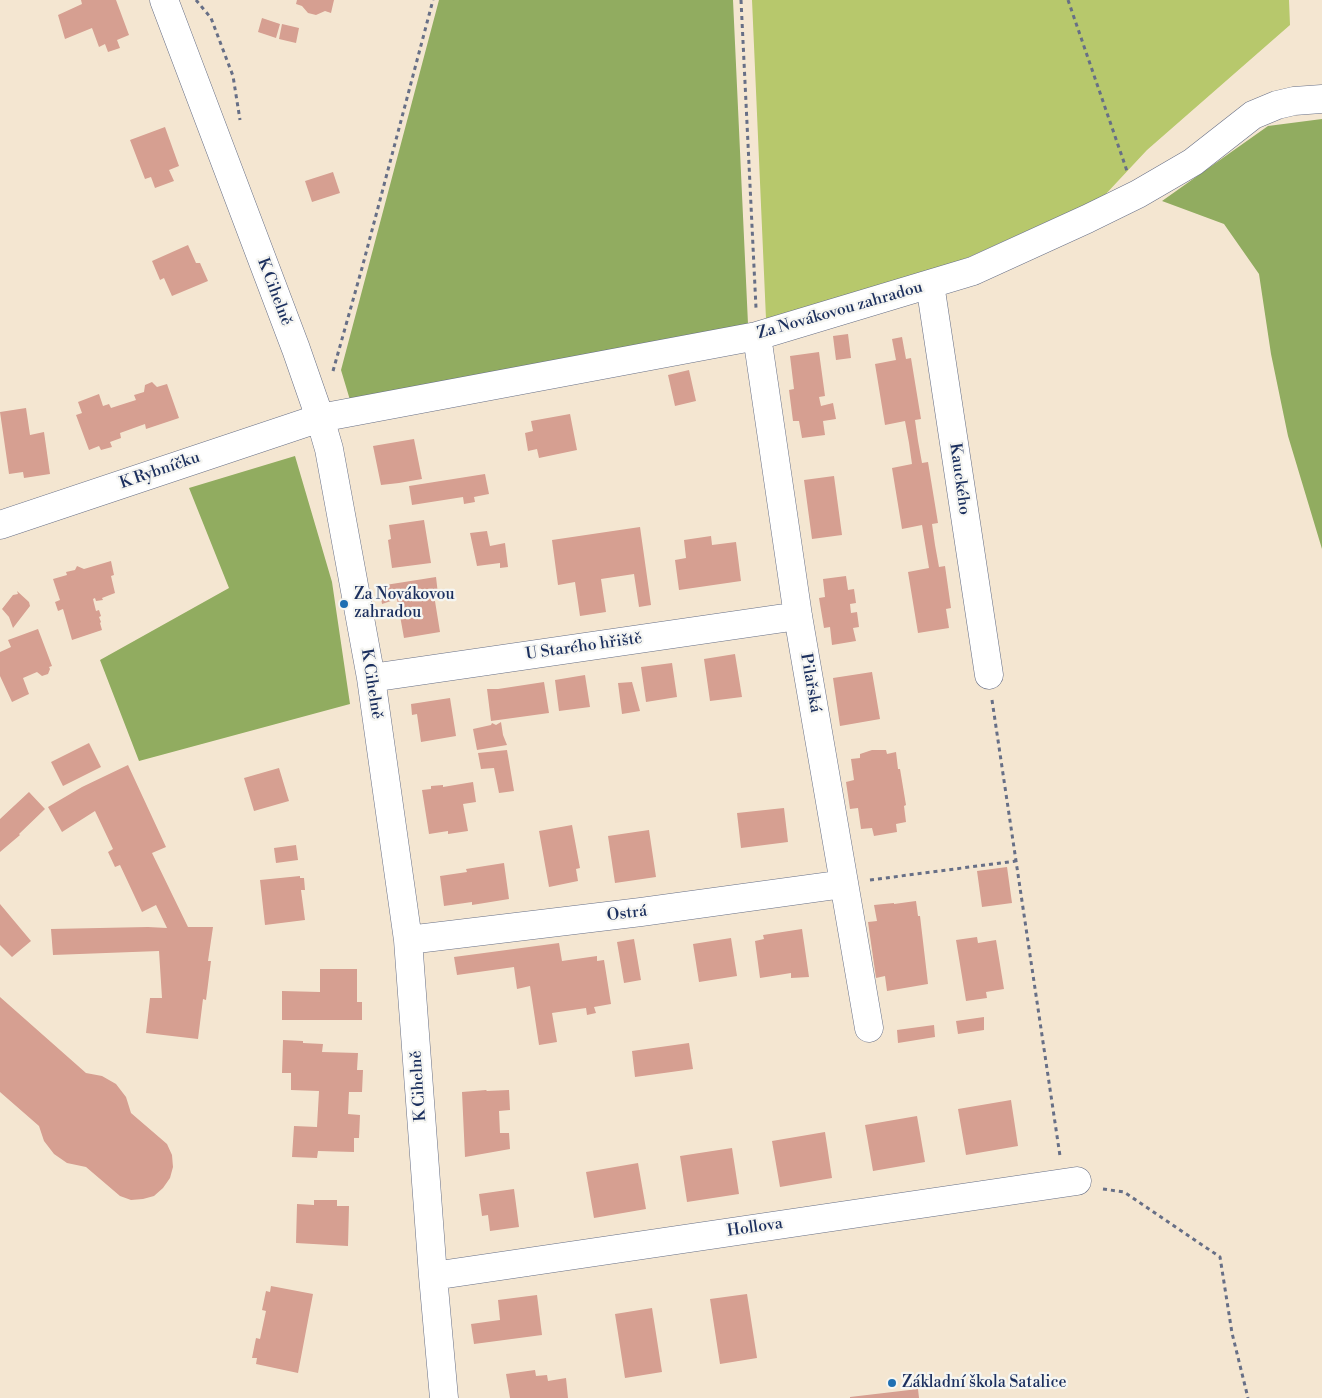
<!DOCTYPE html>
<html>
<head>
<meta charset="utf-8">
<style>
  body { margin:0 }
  canvas { display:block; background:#f4e6d1 }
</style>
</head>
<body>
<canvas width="1322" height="1398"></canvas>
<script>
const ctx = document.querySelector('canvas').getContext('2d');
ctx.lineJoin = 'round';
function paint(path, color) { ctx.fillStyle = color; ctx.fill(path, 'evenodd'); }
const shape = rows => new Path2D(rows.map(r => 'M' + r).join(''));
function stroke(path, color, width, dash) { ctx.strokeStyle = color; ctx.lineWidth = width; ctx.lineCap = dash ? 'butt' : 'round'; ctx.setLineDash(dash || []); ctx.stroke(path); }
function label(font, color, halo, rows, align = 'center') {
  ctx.font = font + ' "Libre Bodoni",serif'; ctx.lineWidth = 4.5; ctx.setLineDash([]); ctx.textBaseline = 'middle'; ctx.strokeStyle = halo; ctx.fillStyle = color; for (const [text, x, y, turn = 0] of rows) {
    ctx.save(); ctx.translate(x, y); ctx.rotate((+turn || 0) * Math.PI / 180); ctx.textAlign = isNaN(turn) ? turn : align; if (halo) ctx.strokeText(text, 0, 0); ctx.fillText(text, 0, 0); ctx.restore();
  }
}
const green = shape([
  [752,0,1289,0,1290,25,1147,150,1104,196,969,257,937,269,766,319]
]);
const forest = shape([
  [439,0,733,0,748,324,350,400,341,370],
  [1322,119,1322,549,1288,436,1271,354,1259,274,1224,224,1162,201,1268,126],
  [295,456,332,582,350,704,139,761,100,660,229,588,189,488]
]);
const building = shape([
  [81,0,116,0,129,35,117,40,120,48,108,52,105,44,99,47,92,28,65,39,58,15,82,4],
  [297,0,334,0,331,13,325,11,316,15,308,13,302,6,296,4],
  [262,18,280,24,276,38,258,32],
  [282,24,299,28,296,43,279,39],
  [165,127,179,166,169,170,174,181,155,188,151,177,145,179,130,140],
  [333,172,340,193,312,202,305,181],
  [188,245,196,263,200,263,208,281,172,296,164,278,160,280,152,261],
  [848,334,851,358,836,360,833,336],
  [902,337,906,359,911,358,921,419,915,420,918,441,922,463,928,462,938,523,932,524,935,545,939,567,945,566,951,608,946,609,949,628,918,633,908,572,929,568,922,525,902,529,892,468,912,464,909,443,905,421,885,425,875,364,896,360,892,339],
  [819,352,825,396,819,397,821,406,833,403,836,419,823,421,825,435,802,438,799,421,793,421,789,390,794,389,790,356],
  [689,370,696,401,675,406,668,375],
  [152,382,157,387,167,384,179,418,146,429,145,424,120,433,121,438,110,442,112,447,101,450,99,446,89,450,76,415,82,413,78,402,99,394,103,406,109,404,111,408,136,400,134,395,144,392,145,385],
  [26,408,30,435,44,432,50,474,24,478,23,472,9,474,0,412],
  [570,414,577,450,539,458,537,449,528,451,525,433,533,431,531,421],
  [414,439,422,479,399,483,381,485,373,446],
  [485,474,489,494,474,497,475,502,464,504,463,497,412,505,409,486],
  [834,476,842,535,812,539,804,480],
  [424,520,431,563,392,568,388,540,391,539,389,525],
  [640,527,651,605,639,607,634,574,601,579,606,612,580,616,575,582,558,585,552,540],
  [487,531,490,546,505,543,508,567,500,568,500,563,477,566,470,533],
  [711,536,712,545,736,542,741,581,679,590,675,560,686,558,684,540],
  [111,561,114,575,111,576,115,593,102,598,103,600,96,601,95,598,93,599,96,611,99,610,101,616,99,617,101,622,100,623,102,630,72,640,63,609,58,611,55,602,60,600,53,579,67,575,66,572,75,570,77,566,84,569],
  [846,576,848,590,854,589,856,603,850,604,851,613,857,612,859,627,853,628,856,641,832,645,830,627,824,628,819,598,825,597,823,579],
  [436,577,438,594,434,595,440,632,404,638,397,599,382,604,379,586],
  [17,591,29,602,30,606,13,628,9,617,2,609,13,595,18,594],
  [38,629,52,666,49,667,50,669,48,674,42,676,37,672,23,678,29,694,12,702,0,676,0,652,11,647,8,640],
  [735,654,742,697,710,701,704,659],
  [672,663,677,697,646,702,641,667],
  [872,672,880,719,840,726,833,678],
  [585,675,590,707,559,711,555,680],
  [544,682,549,713,491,721,487,689,498,689],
  [632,682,640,711,622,714,618,683],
  [450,698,456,736,421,742,417,714,412,715,411,704],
  [501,722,503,735,507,745,477,750,473,729,491,725,492,723,496,725],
  [89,743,101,767,63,786,51,762],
  [507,750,514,791,499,793,494,768,481,769,478,753],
  [872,750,886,750,887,754,896,752,898,769,900,769,906,805,904,806,906,822,896,824,897,832,874,836,872,828,861,829,858,808,850,809,846,782,854,780,851,759,860,758,860,754],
  [128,765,166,847,152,853,188,927,213,927,208,961,211,961,206,1000,203,999,198,1039,146,1033,150,998,162,998,159,951,53,955,51,929,148,927,167,928,156,905,142,912,120,865,115,867,108,852,113,849,95,811,62,832,48,807,82,787],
  [279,768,289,801,254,811,244,778],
  [473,782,476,802,463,804,468,831,448,834,448,831,429,834,422,790,431,789,431,786,443,785,443,787],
  [29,792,45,809,19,834,20,835,0,852,0,819],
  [784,808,788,842,741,848,737,813],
  [572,825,580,868,576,869,578,881,549,887,539,831],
  [649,830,656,877,615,883,608,836],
  [296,845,298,860,276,863,274,848],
  [504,863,509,899,472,905,472,902,444,906,440,876,467,872,466,869],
  [1007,867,1012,903,982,907,977,871],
  [300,876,300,878,304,878,305,890,301,890,305,920,265,925,260,880],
  [916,901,918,916,920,916,928,984,887,991,885,976,876,978,868,922,877,921,874,905,894,903,894,904],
  [0,904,31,941,12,957,0,945],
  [802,929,809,977,791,978,791,973,760,978,755,941,764,939,763,935],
  [977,937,978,943,996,940,1004,989,986,992,987,998,966,1001,956,940],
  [731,938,737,976,699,982,693,944],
  [634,939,641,980,624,983,617,942],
  [559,943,562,961,597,956,597,961,604,960,611,1004,594,1007,596,1013,587,1015,586,1008,552,1013,557,1042,539,1045,530,986,517,989,514,967,457,975,454,957],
  [320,969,357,969,357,1002,362,1002,362,1020,282,1020,282,991,320,992],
  [0,997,86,1073,102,1076,116,1084,126,1097,131,1113,167,1144,172,1155,173,1167,170,1178,163,1188,154,1196,143,1199,131,1200,120,1196,86,1167,67,1163,54,1154,44,1141,39,1126,0,1092],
  [984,1017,984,1030,958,1034,956,1021],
  [934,1025,935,1037,898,1043,897,1030],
  [283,1040,303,1041,303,1043,323,1044,322,1052,358,1053,357,1070,363,1070,362,1092,349,1092,348,1114,360,1115,359,1138,354,1138,354,1152,318,1151,317,1158,292,1157,294,1126,317,1127,319,1091,291,1090,291,1073,282,1073],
  [689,1043,693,1069,635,1077,632,1051],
  [486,1090,487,1091,509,1090,510,1110,499,1111,500,1133,509,1133,510,1149,465,1157,462,1092],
  [1011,1100,1018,1146,966,1155,958,1109],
  [917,1116,925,1162,873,1171,865,1125],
  [825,1132,832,1178,780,1187,772,1141],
  [732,1148,739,1194,687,1202,680,1156],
  [638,1163,646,1209,594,1218,586,1172],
  [514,1189,519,1227,490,1231,488,1215,482,1216,479,1194],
  [314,1200,337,1200,337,1206,349,1206,348,1246,296,1243,297,1204,314,1205],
  [271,1286,313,1294,298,1373,256,1364,257,1358,252,1358,256,1338,260,1339,266,1311,262,1310,266,1291,270,1292],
  [747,1294,757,1358,720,1364,710,1299],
  [537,1295,542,1335,474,1344,471,1324,500,1320,498,1300],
  [652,1308,662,1372,625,1378,615,1314],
  [535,1370,536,1376,547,1375,548,1381,566,1378,568,1398,510,1398,506,1374],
  [918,1389,919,1398,850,1398,850,1397]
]);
const path = shape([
  [196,0,211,18,233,76,240,120],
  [741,0,756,308],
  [1068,0,1127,171],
  [333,371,362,268,433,0],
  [992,700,1060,1156],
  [870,880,1016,861],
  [1103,1189,1124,1192,1220,1257,1232,1333,1248,1398]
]);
const minor = shape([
  [164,0,296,349,320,418,329,449,371,678,408,940,433,1276,444,1398],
  [930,284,989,675],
  [757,336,798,616,869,1028],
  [0,525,320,418,757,336,973,271,1087,219,1138,194,1193,162,1253,115,1277,105,1294,101,1322,99],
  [371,678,798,616],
  [408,940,641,912,844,884],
  [433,1276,1077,1181]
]);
const markers = [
  [344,604,5,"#1f6fb2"],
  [892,1383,5,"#1f6fb2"]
];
const streetNames = [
  ["K Cihelně",274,292,69],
  ["Za Novákovou zahradou",840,311,-16],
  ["K Rybníčku",160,471,-19],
  ["Kauckého",959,479,82],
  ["U Starého hřiště",584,647,-8],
  ["Pilařská",810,683,80],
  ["K Cihelně",371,684,81],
  ["Ostrá",627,914,-7],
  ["K Cihelně",419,1086,-94],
  ["Hollova",755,1228,-8]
];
const poiNames = [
  ["Za Novákovou",354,595],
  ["zahradou",354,613],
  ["Základní škola Satalice",902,1383]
];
paint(green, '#b7c86c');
paint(forest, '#91ac60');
paint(building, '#d69f91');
stroke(minor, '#676f86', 29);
stroke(path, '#676f86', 3, [4, 4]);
stroke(minor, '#fff', 28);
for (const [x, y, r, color] of markers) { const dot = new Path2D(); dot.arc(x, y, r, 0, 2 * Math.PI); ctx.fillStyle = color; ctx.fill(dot); stroke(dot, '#f6f6f2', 2); }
label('16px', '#1b2f5e', '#f6f6f2', streetNames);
label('16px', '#1b2f5e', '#f6f6f2', poiNames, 'left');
</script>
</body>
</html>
